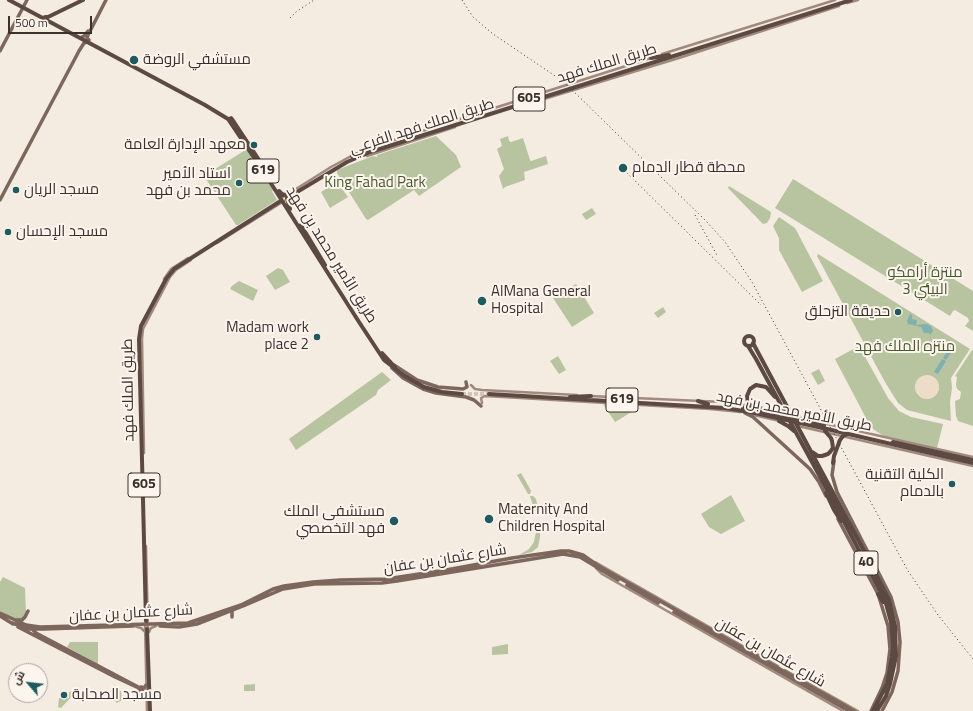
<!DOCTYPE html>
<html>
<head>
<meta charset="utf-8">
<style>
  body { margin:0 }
  #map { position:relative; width:973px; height:711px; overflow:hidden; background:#f4ebe1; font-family:"Titillium Web",Cairo,sans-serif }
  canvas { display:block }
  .north { position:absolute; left:8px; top:663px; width:40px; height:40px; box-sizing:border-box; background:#fbf5ee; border:1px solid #aea6a0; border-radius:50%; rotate:298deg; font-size:11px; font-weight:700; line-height:16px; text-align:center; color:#3b302b }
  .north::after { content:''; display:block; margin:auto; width:14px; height:18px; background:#1f5a5e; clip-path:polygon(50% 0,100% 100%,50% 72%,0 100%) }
  .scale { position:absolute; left:8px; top:16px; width:84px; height:18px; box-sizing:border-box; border:2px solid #3b302b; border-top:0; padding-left:5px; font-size:12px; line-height:14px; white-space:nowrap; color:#3b302b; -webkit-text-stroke:3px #fbf5ee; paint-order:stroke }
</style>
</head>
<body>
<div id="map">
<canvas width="973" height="711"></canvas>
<div class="north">ش</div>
<div class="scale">500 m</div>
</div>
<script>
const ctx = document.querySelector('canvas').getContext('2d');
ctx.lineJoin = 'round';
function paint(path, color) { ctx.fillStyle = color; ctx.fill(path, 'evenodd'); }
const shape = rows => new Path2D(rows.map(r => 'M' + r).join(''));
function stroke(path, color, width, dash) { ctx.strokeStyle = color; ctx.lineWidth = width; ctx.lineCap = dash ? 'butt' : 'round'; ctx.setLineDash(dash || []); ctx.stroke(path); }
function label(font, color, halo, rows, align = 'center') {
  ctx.font = font + ' "Titillium Web",Cairo,sans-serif'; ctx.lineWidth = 4; ctx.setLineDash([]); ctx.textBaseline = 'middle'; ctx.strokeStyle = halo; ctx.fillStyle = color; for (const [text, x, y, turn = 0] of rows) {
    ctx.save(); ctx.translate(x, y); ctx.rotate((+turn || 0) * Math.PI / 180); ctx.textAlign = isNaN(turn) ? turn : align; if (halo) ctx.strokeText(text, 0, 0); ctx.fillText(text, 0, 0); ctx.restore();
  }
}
const green = shape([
  [436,136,456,155,461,167,419,196,414,190,368,220,366,219,337,173,337,170,373,156,377,157,377,155],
  [508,136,509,141,511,142,523,138,530,160,531,161,546,156,548,164,524,172,525,180,505,187,503,189,499,176,504,169,497,149,502,146,500,139],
  [247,149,273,190,272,191,277,200,238,225,236,225,204,176],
  [793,179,973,291,973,331,965,326,969,321,968,318,955,310,953,311,950,316,775,208],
  [337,182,348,197,330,208,321,192],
  [729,186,771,212,770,218,767,223,763,224,728,188],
  [592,208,596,214,586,220,582,214],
  [779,217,795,228,823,281,802,292,779,250,779,238,773,226],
  [818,254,970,349,951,378,952,388,950,402,951,421,907,410,898,403,885,382,817,256],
  [918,380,938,382,939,390,928,399,921,397,915,388],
  [278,268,283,270,290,282,275,290,266,276],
  [239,281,258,290,253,301,230,289,232,286],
  [576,284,594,313,572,327,553,298],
  [663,307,666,312,658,318,654,313],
  [859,346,888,398,899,411,911,417,943,424,937,448,891,438,882,435,873,429,867,420,835,359],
  [972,350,973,350,973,426,958,421,956,416,955,401,960,399,961,392,957,389,956,385,957,377,955,376],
  [558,356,566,370,559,374,550,361],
  [819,369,825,381,818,385,811,373],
  [382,372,391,380,378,390,376,395,296,450,289,439],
  [603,404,636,406,638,408,615,422],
  [521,473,529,487,531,491,530,494,528,494,517,475],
  [731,495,745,521,721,534,709,527,701,514],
  [530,496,533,496,536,499,539,512,536,515],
  [538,521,540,523,540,537,538,547,532,552,519,555,529,549,534,542],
  [3,577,25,588,26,613,23,618,16,620,0,611,0,582],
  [70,642,98,642,98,664,67,647],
  [508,644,508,654,492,655,492,647],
  [255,684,255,691,244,691,244,685],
  [73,691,73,695,61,708,58,707,59,698,69,698,69,692],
  [108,691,121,691,122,700,117,703,107,694]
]);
const plaza = shape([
  '915 387a12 12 0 1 1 24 0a12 12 0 1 1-24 0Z'
]);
const water = shape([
  [910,314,912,315,912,319,917,320,916,325,927,324,931,326,933,331,930,335,929,333,924,333,921,327,908,324,907,321],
  [951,345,955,347,946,360,943,358],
  [942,359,946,361,938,374,934,372]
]);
const highwayTunnel = shape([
  [462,394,489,394]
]);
const secondary = shape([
  [847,3,858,0],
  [662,54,835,0],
  [521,106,679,58,839,6],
  [369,148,651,58],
  [367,156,455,127],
  [280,199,331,167,353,155],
  [217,243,289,198],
  [164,279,171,269,188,258],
  [471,385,475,389,482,390,577,395],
  [590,396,723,402,759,407,785,414],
  [482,403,481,398,485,396,710,409,741,412],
  [789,408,799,416],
  [749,414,780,421],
  [792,416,973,457],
  [798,426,973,466],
  [144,453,142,339,143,329,170,277,176,270,191,260],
  [146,546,148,631],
  [595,562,778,666],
  [596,568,602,574,843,711],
  [145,624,147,711],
  [134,626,141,628,144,631],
  [149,632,151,628,156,626],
  [785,670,858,711]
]);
const primary = shape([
  [82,37,84,36,88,31],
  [89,40,87,38,88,35,106,0],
  [0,51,27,0],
  [0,200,79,51,84,43,87,42],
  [394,365,417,380,438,387,463,389,467,387,466,382],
  [392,368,403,378,423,389,436,393,466,397,474,400,481,406],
  [745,413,753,417,810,469,819,482,826,496],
  [834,461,832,475,837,492,891,597,898,622,900,642,898,671,892,692,882,711],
  [838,519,878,594,888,626,890,649,887,673,882,688,871,711],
  [627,585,658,603],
  [674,612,849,711],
  [0,613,26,625,40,627,188,623,241,605,273,589,284,586,313,582,340,580,386,579,446,570,512,558,561,551,569,551,583,555,600,567,854,711],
  [0,616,13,624],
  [232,617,232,609],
  [16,620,22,620,25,617,28,611],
  [12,623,30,629,44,629,133,626],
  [160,626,179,627,197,624,245,605,283,589,314,584,382,583,397,581,563,554,580,557,618,580],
  [18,627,115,677,143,690,142,689,36,633,32,629],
  [141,687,144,688,146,685],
  [139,690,143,694,146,699]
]);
const highway = shape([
  [9,0,205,105,228,119,265,174,359,322,384,360,403,375,424,387,442,392,462,394],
  [45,17,48,17,83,0],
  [651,58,669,55],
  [231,118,234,122,265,169],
  [352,156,370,149],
  [279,191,283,195,288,194],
  [287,198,347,162,370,152,851,0],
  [290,209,288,202,290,198],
  [301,225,325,265],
  '744 341a5 5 0 1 1 10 0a5 5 0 1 1-10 0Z',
  [753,343,862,547,889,600,895,626,896,656,890,684,886,696,877,711],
  [748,346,756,359,831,497,885,600,891,622,893,646,892,657,887,684,873,711],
  [382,353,395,367],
  [489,394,725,408,755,413,827,429,973,463],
  [570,397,591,396],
  [698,401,708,404],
  [751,406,748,403,747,396,750,389,756,385,766,387,775,397],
  [743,408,824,426],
  [779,421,788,426,794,431],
  [893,442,973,460],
  [812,452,818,456,822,456,828,454,830,452,833,448,832,441,831,438,825,431],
  [833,463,834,456,840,440,843,436,848,434],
  [826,493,834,510,841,521],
  [878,594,883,602],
  [146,621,139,339,141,326,166,279,174,269,279,202],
  [147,629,150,711]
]);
const rail = shape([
  [462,0,473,17,493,34,564,82,706,221,725,242,752,282,908,571,938,615,973,659],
  [290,18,296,12,314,0],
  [624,170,761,305],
  [695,215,718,257]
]);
const markers = [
  [134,60,5,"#1f5a5e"],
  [254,145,4,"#1f5a5e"],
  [623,168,5,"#1f5a5e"],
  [239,183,4,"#1f5a5e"],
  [16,190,4,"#1f5a5e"],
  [8,232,4,"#1f5a5e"],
  [482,301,5,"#1f5a5e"],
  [898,312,4,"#1f5a5e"],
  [317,337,4,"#1f5a5e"],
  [952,484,4,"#1f5a5e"],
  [489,519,5,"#1f5a5e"],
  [394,521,5,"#1f5a5e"],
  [64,695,4,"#1f5a5e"]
];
const shields = [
  [529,99,32],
  [263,171,32],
  [622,400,32],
  [144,485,32],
  [866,563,24]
];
const shieldNames = [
  ["605",529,99],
  ["619",263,171],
  ["619",622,400],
  ["605",144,485],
  ["40",866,563]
];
const poiNames = [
  ["مستشفي الروضة",143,60],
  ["معهد الإدارة العامة",246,145,"right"],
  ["محطة قطار الدمام",632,168],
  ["استاد الأمير",231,174,"right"],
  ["محمد بن فهد",231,191,"right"],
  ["مسجد الريان",24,190],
  ["مسجد الإحسان",16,232],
  ["AlMana General",491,292],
  ["Hospital",491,309],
  ["حديقة التزحلق",890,312,"right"],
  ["Madam work",309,328,"right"],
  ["place 2",309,345,"right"],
  ["الكلية التقنية",944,475,"right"],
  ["بالدمام",944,492,"right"],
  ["Maternity And",498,510],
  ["Children Hospital",498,527],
  ["مستشفى الملك",385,512,"right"],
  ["فهد التخصصي",385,529,"right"],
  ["مسجد الصحابة",72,695]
];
const streetNames = [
  ["طريق الملك فهد",607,64,-17],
  ["طريق الملك فهد الفرعي",422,127,-18],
  ["طريق الأمير محمد بن فهد",331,255,58],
  ["طريق الملك فهد",129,390,-91],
  ["طريق الأمير محمد بن فهد",794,412,11],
  ["شارع عثمان بن عفان",445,560,-9],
  ["شارع عثمان بن عفان",131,614,-3],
  ["شارع عثمان بن عفان",770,653,30]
];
const parkNames = [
  ["King Fahad Park",375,183],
  ["منتزة أرامكو",925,273],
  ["البيئي 3",925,290],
  ["منتزه الملك فهد",905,347]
];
paint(green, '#b8c4a0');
paint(plaza, '#ecdcc8');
paint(water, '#7fb0b2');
stroke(highwayTunnel, '#cfc6bd', 4, [4, 2]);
stroke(secondary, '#a18a7d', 2.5);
stroke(primary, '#7d675c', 3.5);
stroke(highway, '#5c4a42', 4);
stroke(rail, '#3b302b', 1, [1, 3]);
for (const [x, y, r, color] of markers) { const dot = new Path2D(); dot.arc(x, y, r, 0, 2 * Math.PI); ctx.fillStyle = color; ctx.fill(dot); stroke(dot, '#fbf5ee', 1.5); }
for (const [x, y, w] of shields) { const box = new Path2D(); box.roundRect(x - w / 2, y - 12, w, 24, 3); ctx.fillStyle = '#fbf5ee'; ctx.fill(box); stroke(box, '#3b302b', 1); }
label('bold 14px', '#3b302b', null, shieldNames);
label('15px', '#3b302b', '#fbf5ee', poiNames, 'left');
label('15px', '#3b302b', '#fbf5ee', streetNames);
label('15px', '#4a5a2e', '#fbf5ee', parkNames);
</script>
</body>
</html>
